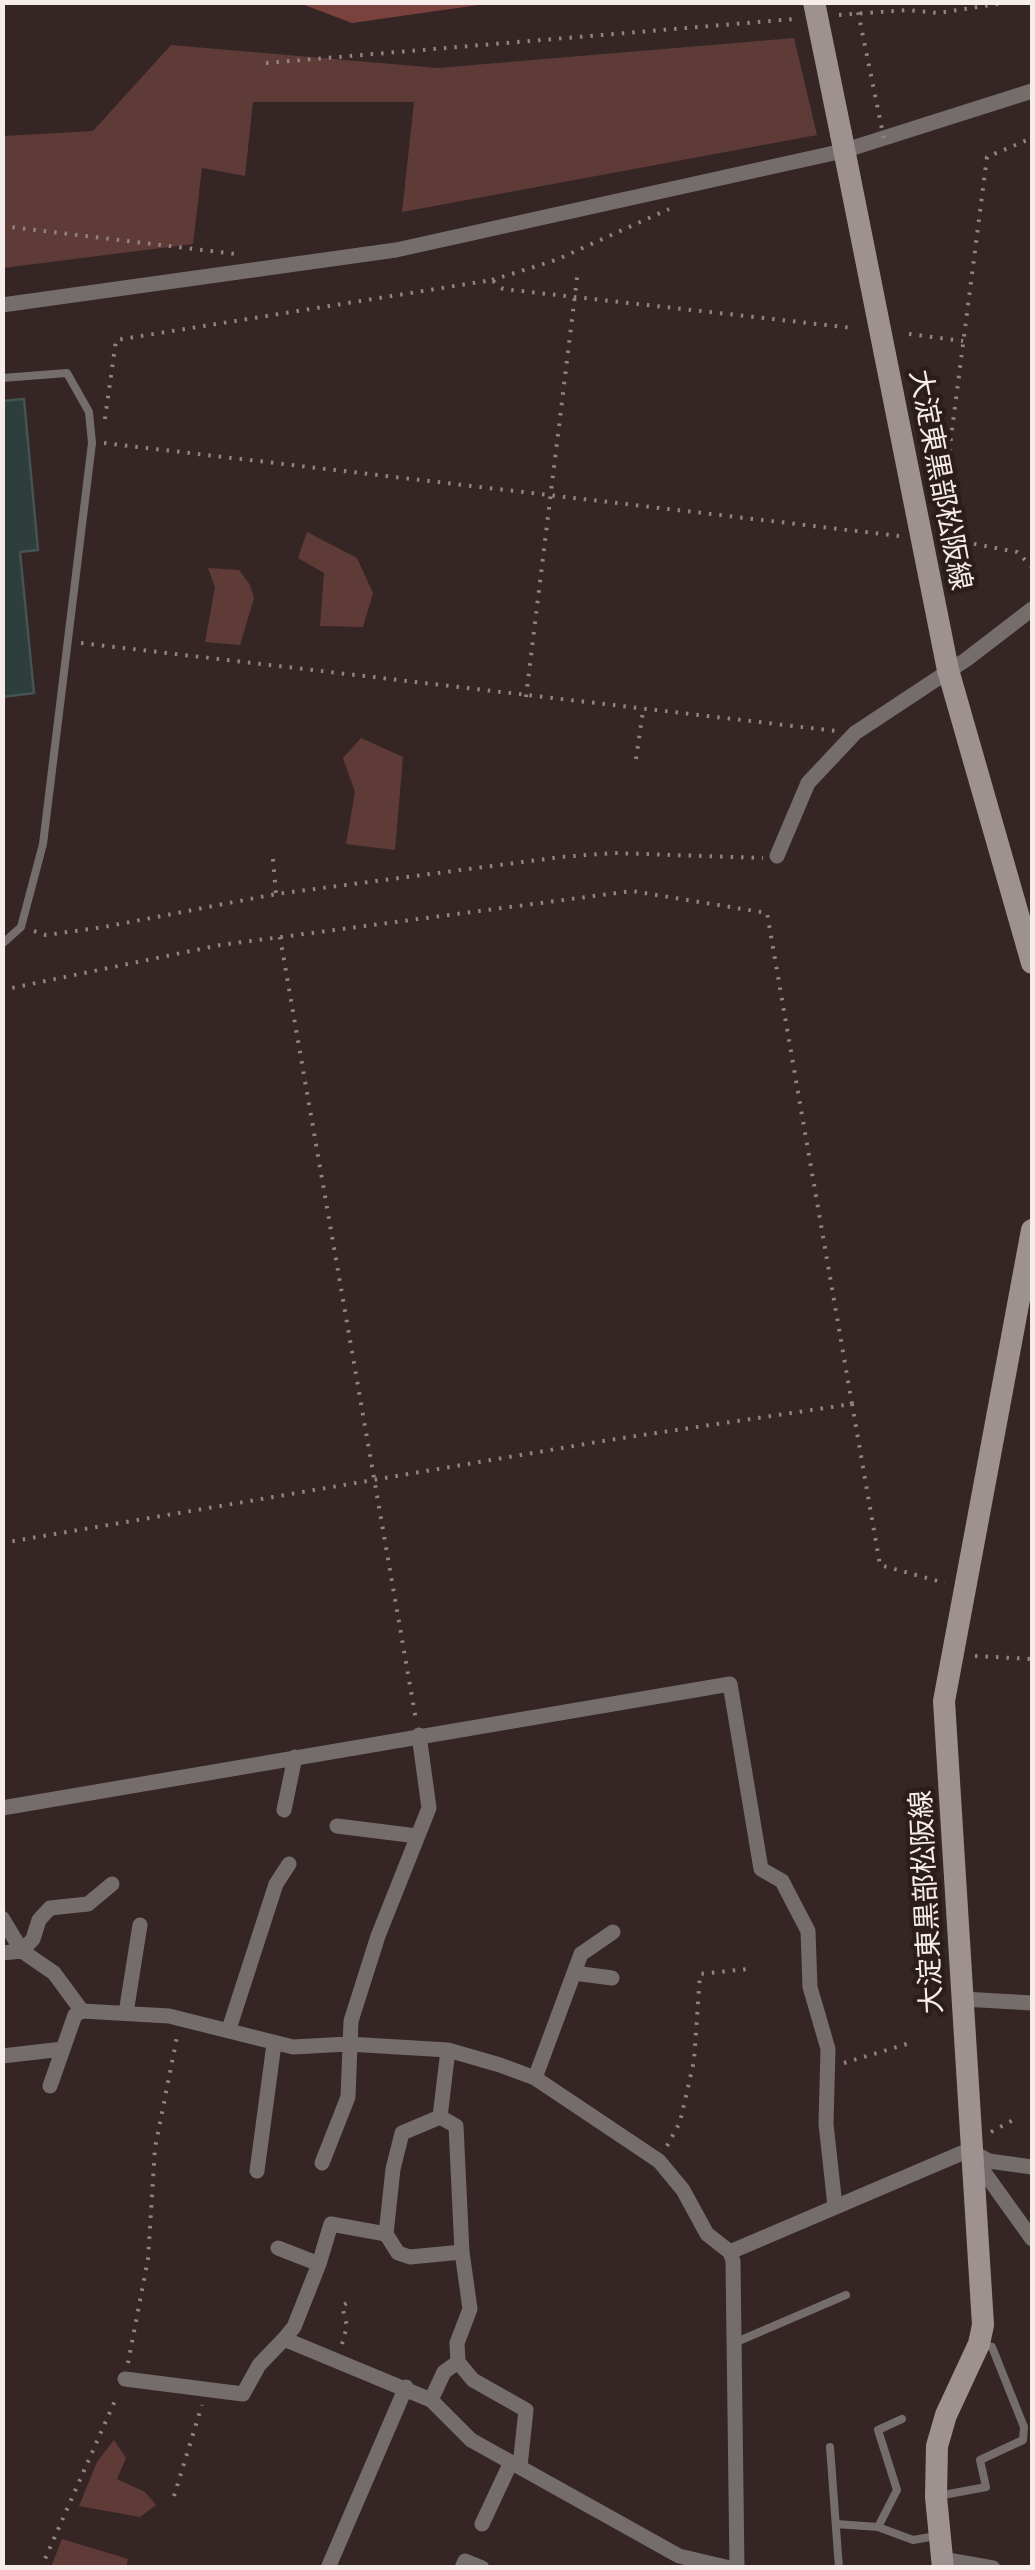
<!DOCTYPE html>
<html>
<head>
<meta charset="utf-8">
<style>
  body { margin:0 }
  #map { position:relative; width:1035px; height:2570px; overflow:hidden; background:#352625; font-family:"Crimson Pro",serif }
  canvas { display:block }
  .frame { position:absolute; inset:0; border:5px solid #f6ecea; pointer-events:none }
</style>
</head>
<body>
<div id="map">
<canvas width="1035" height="2570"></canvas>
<div class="frame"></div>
</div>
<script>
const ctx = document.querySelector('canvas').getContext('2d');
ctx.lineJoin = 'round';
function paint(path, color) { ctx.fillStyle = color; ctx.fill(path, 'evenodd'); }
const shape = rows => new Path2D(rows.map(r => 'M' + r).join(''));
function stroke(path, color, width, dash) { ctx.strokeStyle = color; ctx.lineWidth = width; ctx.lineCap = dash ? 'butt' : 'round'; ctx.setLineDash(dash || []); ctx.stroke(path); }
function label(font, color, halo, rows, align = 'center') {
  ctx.font = font + ' "Crimson Pro","Noto Sans JP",serif'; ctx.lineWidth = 9; ctx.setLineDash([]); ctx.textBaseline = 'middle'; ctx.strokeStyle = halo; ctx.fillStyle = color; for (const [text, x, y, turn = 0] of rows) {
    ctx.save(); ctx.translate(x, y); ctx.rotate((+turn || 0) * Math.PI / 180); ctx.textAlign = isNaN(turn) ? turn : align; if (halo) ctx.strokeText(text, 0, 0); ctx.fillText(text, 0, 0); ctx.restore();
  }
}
const green = shape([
  [794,38,817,135,402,212,414,102,253,102,245,176,202,168,193,244,3,268,3,136,93,131,171,45,438,68],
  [307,532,357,558,373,593,363,627,320,626,324,573,298,558],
  [208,568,239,570,250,585,254,598,240,645,205,642,215,587],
  [361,738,403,757,395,850,346,844,355,792,343,758],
  [114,2440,126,2458,117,2479,145,2492,156,2505,140,2517,79,2506,97,2462],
  [62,2539,128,2559,126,2567,51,2567]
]);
const water = shape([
  [299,3,492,3,352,23]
]);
const building = shape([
  [24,399,38,550,20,552,34,693,2,697,2,401,24,399]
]);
const path = shape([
  [839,15,908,10,938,13,1011,2],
  [266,63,794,19],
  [2,226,236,254],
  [492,280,556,260,669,209],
  [909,334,963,341],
  [105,419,116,340,492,280,503,289,853,328],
  [104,443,899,536],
  [940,524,987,157,1032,138],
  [943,538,1017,552,1032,567],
  [81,643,836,731],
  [526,697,578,270],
  [636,759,643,711],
  [273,859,276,894],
  [34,931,46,935,104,927,276,894,561,857,614,853,763,858],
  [280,937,416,1720],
  [2,990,220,945,632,891,767,913,852,1404],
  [2,1543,609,1440,852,1404,880,1565,945,1583],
  [975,1656,1032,1659],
  [844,2063,910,2043],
  [991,2132,1017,2118],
  [667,2146,680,2122,694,2061,700,1974,748,1969],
  [342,2344,347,2326,342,2306,352,2300],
  [128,2363,148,2259,155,2148,177,2037],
  [174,2496,202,2405],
  [41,2568,117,2396]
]);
const lane = shape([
  [2,378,67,373,89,412,92,443,43,844,21,927,2,944],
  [734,2343,846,2295],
  [830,2447,839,2568],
  [938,2496,986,2487,980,2460,1023,2440,1024,2427,992,2347,984,2345],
  [836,2524,878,2527,897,2490,878,2430,902,2419],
  [878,2527,913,2540,936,2536]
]);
const street = shape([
  [2,305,396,250,843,151,1032,91],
  [777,856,808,783,855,733,967,659,1032,609],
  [2,1808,730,1684,761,1869,782,1881,808,1931,810,1987,828,2049,826,2124,835,2206],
  [284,1810,295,1757],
  [337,1826,417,1836],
  [2,1918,22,1951,33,1939,39,1920,50,1908,88,1904,112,1884],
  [2,1953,22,1951,54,1973,82,2011,169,2016,293,2047,348,2044,448,2050,500,2065,535,2078,659,2161,683,2190,707,2234,730,2252,733,2261,737,2568],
  [574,1973,612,1978],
  [963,1999,1032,2003],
  [126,2013,140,1925],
  [229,2029,276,1884,289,1864],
  [2,2056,63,2049],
  [535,2078,581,1954,613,1932],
  [50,2086,75,2015,82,2011],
  [974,2158,1032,2239],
  [322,2163,348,2097,351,2021,378,1936,429,1808,419,1735],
  [257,2171,274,2044],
  [386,2234,398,2253,410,2257,462,2252,456,2126,440,2117],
  [278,2248,319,2264,294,2327,284,2339],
  [730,2252,969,2150,989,2161,1032,2167],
  [319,2264,331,2224,386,2234,393,2169,402,2133,440,2117,448,2050],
  [458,2362,473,2380,526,2410,520,2466],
  [125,2379,243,2394,259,2365,284,2339,431,2400,471,2440,679,2556,730,2568],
  [431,2400,444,2372,458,2362,457,2343,470,2309,462,2252],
  [482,2524,511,2462],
  [942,2559,993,2568],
  [328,2568,406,2387],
  [462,2568,465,2561,482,2568]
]);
const secondary = shape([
  [841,134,948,670,1032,963],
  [943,2568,936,2497,937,2446,946,2415,979,2344,983,2325,944,1701,1032,1230]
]);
const pathBridge = shape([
  [856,2,884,139]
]);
const secondaryBridge = shape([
  [814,2,841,134]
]);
const streetNames = [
  ["大淀東黒部松阪線",940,480,79],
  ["大淀東黒部松阪線",927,1902,-93]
];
paint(green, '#5f3b37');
paint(water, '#7b413c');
paint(building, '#2d3e3d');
stroke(building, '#435452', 2.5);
stroke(path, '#908382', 4, [2.5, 8]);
stroke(lane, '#746d6c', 8);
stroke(street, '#746d6c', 15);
stroke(secondary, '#9e9291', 22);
stroke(pathBridge, '#908382', 4, [2.5, 8]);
stroke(secondaryBridge, '#9e9291', 22);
label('28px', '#f6ecea', '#2b1d1b', streetNames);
</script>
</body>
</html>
